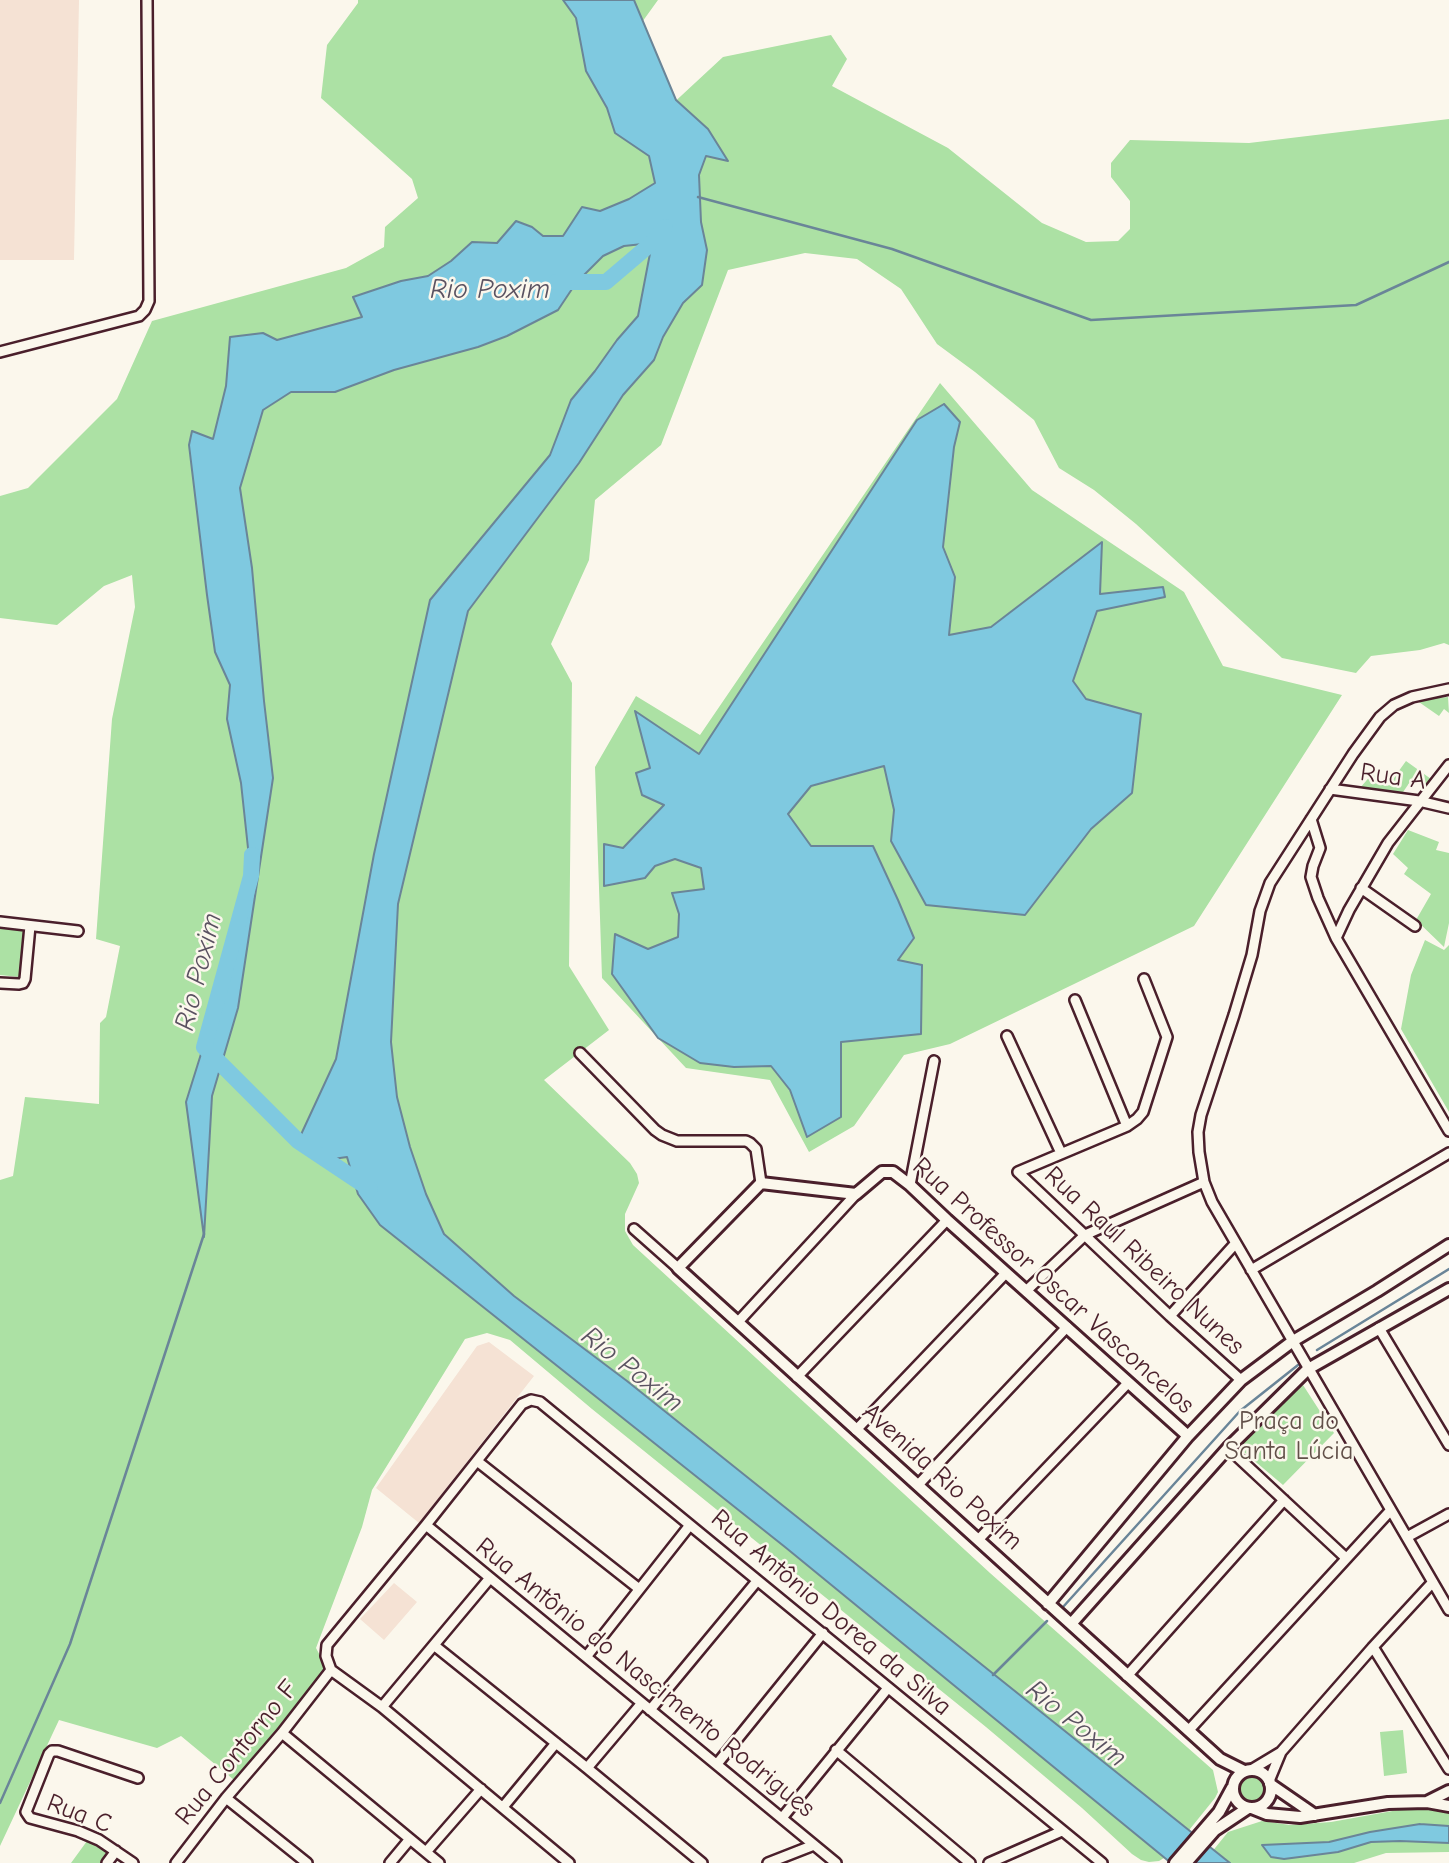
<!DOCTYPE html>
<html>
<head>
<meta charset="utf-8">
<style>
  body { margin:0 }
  canvas { display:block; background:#fbf7ec }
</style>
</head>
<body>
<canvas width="1449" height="1863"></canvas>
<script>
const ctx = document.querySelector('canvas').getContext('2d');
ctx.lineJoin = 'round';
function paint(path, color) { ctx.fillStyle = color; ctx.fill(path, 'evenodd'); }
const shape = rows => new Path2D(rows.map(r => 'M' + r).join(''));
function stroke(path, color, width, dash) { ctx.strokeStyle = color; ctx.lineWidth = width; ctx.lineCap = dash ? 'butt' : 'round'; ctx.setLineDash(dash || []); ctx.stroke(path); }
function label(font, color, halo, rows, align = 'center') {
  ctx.font = font + ' "Comic Neue",sans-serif'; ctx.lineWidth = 5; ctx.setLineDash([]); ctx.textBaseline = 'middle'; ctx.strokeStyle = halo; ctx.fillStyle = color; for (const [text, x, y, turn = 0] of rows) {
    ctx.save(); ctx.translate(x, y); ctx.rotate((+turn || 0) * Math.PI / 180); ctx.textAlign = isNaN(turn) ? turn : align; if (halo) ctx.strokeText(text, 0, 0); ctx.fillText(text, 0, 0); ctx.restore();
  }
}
const built = shape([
  [0,0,79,0,74,260,0,260],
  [489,1342,534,1376,419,1523,376,1488,477,1346],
  [394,1583,417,1602,384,1640,360,1619]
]);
const green = shape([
  [358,0,658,0,632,36,668,108,723,57,831,35,847,59,832,86,948,148,1042,223,1086,242,1118,241,1130,229,1130,201,1111,177,1111,163,1130,140,1249,143,1449,119,1449,645,1444,643,1420,650,1371,656,1356,673,1282,658,1136,524,1094,490,1059,468,1034,420,975,372,937,344,901,289,857,259,805,253,728,270,661,445,595,500,589,560,551,644,572,683,569,966,609,1030,544,1080,630,1163,637,1174,639,1183,625,1214,625,1231,633,1245,990,1573,1213,1770,1218,1792,1215,1798,1169,1855,1159,1861,1149,1862,1141,1860,1132,1854,1082,1808,986,1727,592,1409,510,1340,487,1333,465,1339,372,1490,362,1527,316,1648,327,1669,234,1780,181,1736,157,1748,59,1720,0,1846,0,1180,13,1176,25,1097,99,1104,100,1023,106,1017,120,946,96,939,112,719,135,607,132,575,104,586,57,625,0,618,0,496,28,488,117,399,152,321,346,268,384,247,385,227,418,198,412,179,321,98,327,45,358,3],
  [940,383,1032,490,1184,592,1223,666,1342,695,1194,926,950,1044,904,1055,854,1126,809,1152,770,1080,686,1068,602,978,595,767,636,696,700,735],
  [1448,697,1449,713,1444,709,1439,716,1416,700],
  [1406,761,1431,779,1423,787,1412,779,1401,795,1360,788,1372,774,1388,786],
  [1408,830,1439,842,1436,850,1449,853,1449,923,1444,947,1416,920,1431,894,1404,874,1408,868,1393,854],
  [0,928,24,931,20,977,0,975],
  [1425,940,1444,950,1449,945,1449,1112,1401,1029,1411,975],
  [1303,1385,1334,1433,1283,1485,1238,1447,1284,1399],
  [1403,1730,1407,1773,1384,1776,1380,1732],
  '1236 1789a16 16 0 1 1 32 0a16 16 0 1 1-32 0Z',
  [1415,1807,1449,1813,1449,1852,1386,1853,1354,1863,1203,1863,1228,1832,1262,1821,1290,1825,1331,1822],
  [87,1841,100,1845,107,1854,101,1863,71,1863]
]);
const water = shape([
  [563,0,634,0,676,100,708,129,728,161,706,156,699,175,701,222,707,250,702,285,683,303,663,337,654,360,623,395,579,463,468,611,398,904,391,1042,397,1097,410,1147,426,1194,444,1234,514,1296,627,1381,1230,1863,1171,1863,785,1547,380,1225,358,1194,347,1157,326,1160,298,1141,336,1059,374,854,430,600,550,455,571,400,595,371,617,340,638,316,652,243,624,246,603,256,576,283,558,310,507,336,478,347,394,370,335,392,291,392,263,410,240,488,252,568,264,701,273,778,238,1008,212,1096,204,1237,186,1102,225,977,251,876,241,783,227,719,230,685,215,652,207,595,189,445,192,431,213,439,226,386,230,337,263,333,277,340,362,317,353,297,401,281,428,276,451,261,472,242,497,243,516,221,532,227,543,236,563,236,582,207,600,211,629,199,655,183,649,156,615,133,607,108,586,71,576,18,563,0],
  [944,404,960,422,954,447,943,547,955,577,949,635,991,627,1102,542,1100,594,1163,587,1165,597,1097,611,1073,681,1086,699,1141,714,1132,793,1091,829,1025,915,926,905,891,841,894,810,884,766,811,786,788,814,811,846,873,846,898,900,914,938,898,960,922,965,921,1034,841,1042,841,1117,807,1137,790,1090,771,1066,734,1067,700,1063,658,1038,612,974,615,934,648,949,678,937,679,914,672,893,704,889,701,868,675,859,655,866,645,878,604,886,604,844,623,848,664,805,642,795,636,773,650,768,635,711,699,754,917,420,944,404],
  [1420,1824,1449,1826,1449,1843,1400,1841,1371,1842,1338,1852,1284,1859,1271,1857,1262,1845,1329,1842,1370,1832,1420,1824]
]);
const stream = shape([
  [698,197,892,249,1091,320,1356,305,1449,262],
  [1317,1350,1449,1269],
  [1063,1607,1240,1411,1298,1365],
  [993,1675,1047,1621],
  [0,1803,70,1644,204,1234]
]);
const river = shape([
  [556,282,606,282,653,242,665,227],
  [252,855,251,876,204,1047,298,1141,370,1189]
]);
const minor = shape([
  [0,352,139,316,145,310,149,301,147,0],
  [1449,689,1412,697,1394,705,1380,717,1353,754,1270,883,1260,911,1252,955,1234,1015,1201,1115,1198,1132,1199,1152,1204,1182,1212,1202,1449,1610],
  [1330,789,1419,801,1449,808],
  [1311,819,1320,848,1313,866,1311,877,1318,898,1336,938,1449,1131],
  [1361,888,1415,926],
  [0,922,78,931],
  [1336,938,1349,910,1388,843,1449,765],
  [1144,979,1167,1037,1143,1112,1137,1119,1127,1126,1018,1172,1170,1316,1241,1380],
  [0,983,19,984,23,983,25,979,30,926],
  [1075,1000,1127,1126],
  [1007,1036,1061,1153],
  [580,1053,655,1130,662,1135,677,1141,746,1141,750,1143,756,1149,761,1183],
  [910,1185,934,1061],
  [634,1229,678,1268],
  [1251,1270,1449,1153],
  [1026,1291,1085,1235,1204,1182],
  [1170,1316,1235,1244],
  [738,1322,856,1194],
  [1379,1328,1449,1445],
  [797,1377,947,1220],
  [856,1430,1006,1273],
  [1228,1448,1346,1558],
  [477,1461,638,1588],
  [918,1485,1067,1327],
  [426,1525,836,1863],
  [1407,1537,1449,1514],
  [978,1540,1128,1383],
  [435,1646,587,1768,702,1863],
  [1373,1647,1449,1769],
  [586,1657,690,1525],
  [1127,1676,1284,1500],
  [382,1707,490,1578],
  [650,1710,757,1581],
  [1189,1730,1390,1511],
  [282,1733,439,1863],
  [836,1750,970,1863],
  [717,1764,823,1633],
  [587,1768,642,1703],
  [1251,1770,1281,1752,1373,1647,1432,1583],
  [1269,1781,1281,1752],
  [226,1798,307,1863],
  [503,1807,556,1743],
  [782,1818,888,1688],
  [426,1852,481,1789],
  [107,1863,116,1851],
  [133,1863,99,1840,78,1831,30,1818,26,1812,49,1754,52,1751,58,1751,138,1778],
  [176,1863,226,1798,282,1733,331,1670],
  [390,1863,410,1839],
  [569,1863,382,1707,331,1670,326,1656,327,1645,426,1525,522,1404,531,1400,540,1402,1102,1863],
  [768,1863,814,1845],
  [989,1863,1062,1831]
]);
const tertiary = shape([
  [1188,1436,947,1220,910,1185,893,1172,882,1172,856,1194,761,1183,678,1268,1220,1759,1244,1771],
  [1048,1604,1188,1436,1241,1380,1293,1341,1377,1291,1449,1245],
  [1071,1624,1228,1448,1308,1369,1449,1289],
  '1233 1789a19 19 0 1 1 38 0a19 19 0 1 1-38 0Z',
  [1270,1784,1315,1815],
  [1427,1802,1449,1791],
  [1252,1808,1267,1814,1300,1817,1388,1803,1427,1802,1449,1806],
  [1175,1863,1219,1812,1232,1788],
  [1186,1863,1215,1830,1248,1808]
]);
const streetNames = [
  ["Rua A",1393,777,8],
  ["Rua Raul Ribeiro Nunes",1144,1261,43],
  ["Rua Professor Oscar Vasconcelos",1053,1286,42],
  ["Avenida Rio Poxim",942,1477,42],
  ["Rua Antônio Dorea da Silva",831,1613,40],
  ["Rua Antônio do Nascimento Rodrigues",645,1678,39],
  ["Rua Contorno F",237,1753,-51],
  ["Rua C",79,1814,21]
];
const parkNames = [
  ["Praça do",1289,1422],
  ["Santa Lúcia",1289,1452]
];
const waterNames = [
  ["Rio Poxim",490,290],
  ["Rio Poxim",199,972,-76],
  ["Rio Poxim",632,1370,38],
  ["Rio Poxim",1076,1724,39]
];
paint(built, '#f5e2d4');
paint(green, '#ace1a4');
paint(water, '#7fc9e0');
stroke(water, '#6a8598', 2);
stroke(stream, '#6a8598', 2.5);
stroke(river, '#7fc9e0', 16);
stroke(minor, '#4a1f2b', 14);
stroke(tertiary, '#4a1f2b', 16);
stroke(minor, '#fbf7ec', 9);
stroke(tertiary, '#fbf7ec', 10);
label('26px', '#4a1f2b', '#fbf7ec', streetNames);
label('26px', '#625049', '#fbf7ec', parkNames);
label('italic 28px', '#5a5261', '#fbf7ec', waterNames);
</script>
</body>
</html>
